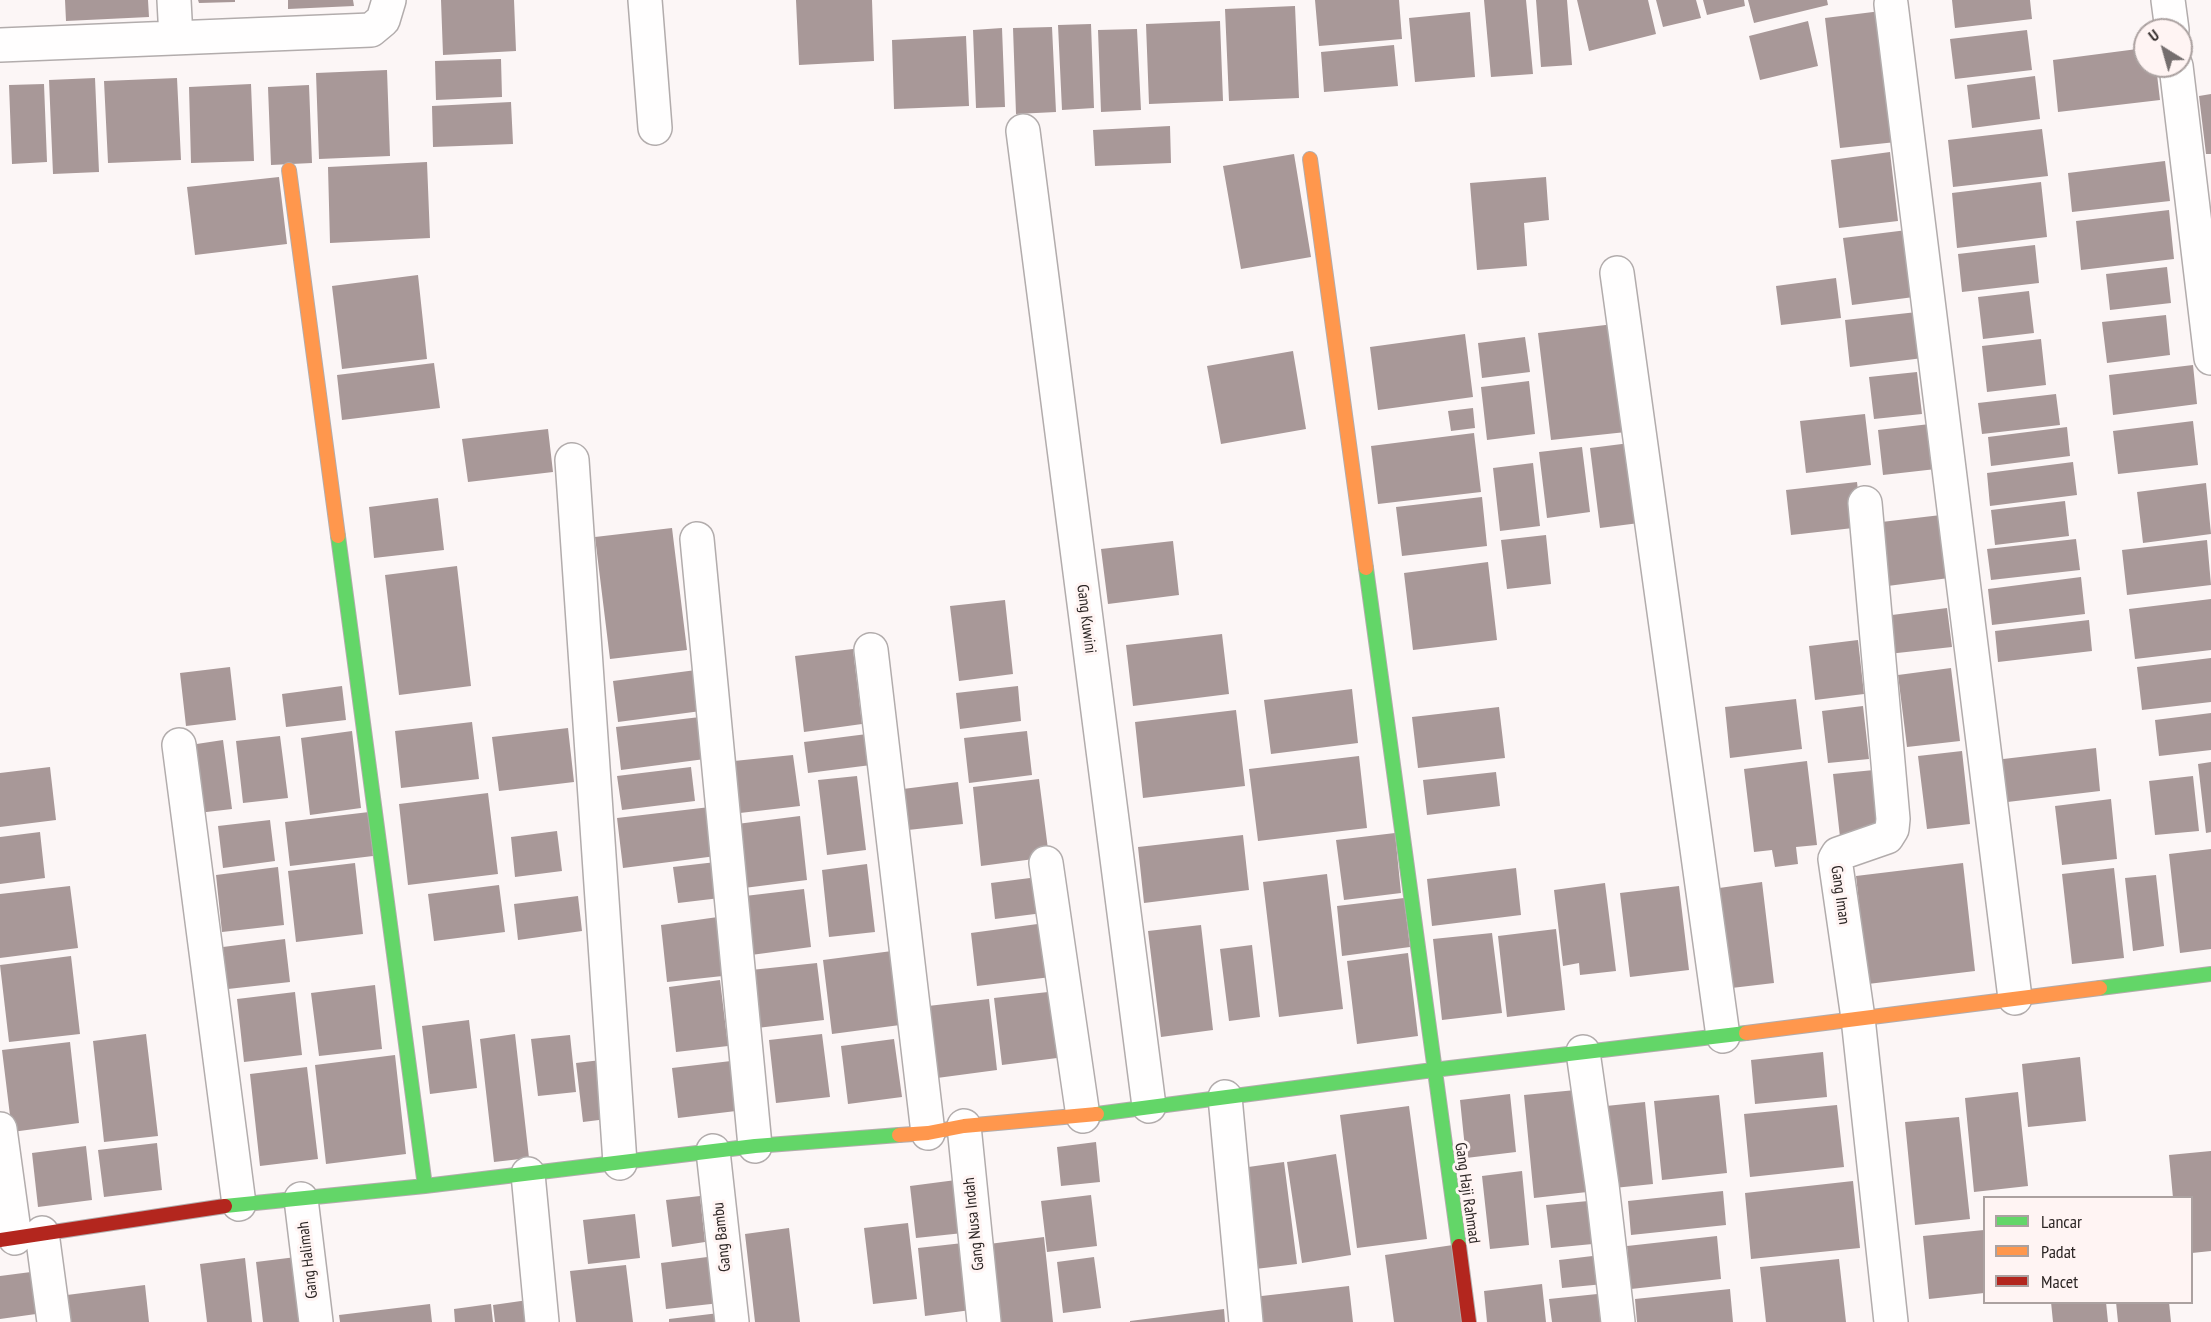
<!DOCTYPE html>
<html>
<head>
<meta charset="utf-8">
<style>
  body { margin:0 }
  #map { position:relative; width:2211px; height:1322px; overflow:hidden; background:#fcf6f6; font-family:"PT Sans Narrow",sans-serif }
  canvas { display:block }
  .legend { position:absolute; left:1983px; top:1196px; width:210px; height:108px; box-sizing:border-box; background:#fff4f3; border:2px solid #aba1a0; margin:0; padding:8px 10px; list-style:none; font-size:18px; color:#2c2524 }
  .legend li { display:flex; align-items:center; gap:12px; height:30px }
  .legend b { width:30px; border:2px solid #aba1a0 }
  .north { position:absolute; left:2133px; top:18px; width:60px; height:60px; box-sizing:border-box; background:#fff4f3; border:2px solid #aba1a0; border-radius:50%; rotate:323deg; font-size:16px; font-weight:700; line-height:24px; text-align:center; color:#2c2524 }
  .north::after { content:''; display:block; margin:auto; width:21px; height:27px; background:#756e6e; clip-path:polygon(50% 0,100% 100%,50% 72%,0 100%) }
</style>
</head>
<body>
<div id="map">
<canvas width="2211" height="1322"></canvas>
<ul class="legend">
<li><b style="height:8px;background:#63d668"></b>Lancar</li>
<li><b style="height:8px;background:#ff974d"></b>Padat</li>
<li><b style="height:8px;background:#b3261e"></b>Macet</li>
</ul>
<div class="north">U</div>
</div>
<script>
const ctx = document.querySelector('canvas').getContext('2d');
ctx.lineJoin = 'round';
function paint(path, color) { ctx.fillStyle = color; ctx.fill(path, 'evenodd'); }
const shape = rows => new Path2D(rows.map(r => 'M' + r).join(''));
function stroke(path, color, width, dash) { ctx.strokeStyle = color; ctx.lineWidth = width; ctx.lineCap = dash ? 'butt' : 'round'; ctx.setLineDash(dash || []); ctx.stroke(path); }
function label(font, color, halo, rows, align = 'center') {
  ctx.font = font + ' "PT Sans Narrow",sans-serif'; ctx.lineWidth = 6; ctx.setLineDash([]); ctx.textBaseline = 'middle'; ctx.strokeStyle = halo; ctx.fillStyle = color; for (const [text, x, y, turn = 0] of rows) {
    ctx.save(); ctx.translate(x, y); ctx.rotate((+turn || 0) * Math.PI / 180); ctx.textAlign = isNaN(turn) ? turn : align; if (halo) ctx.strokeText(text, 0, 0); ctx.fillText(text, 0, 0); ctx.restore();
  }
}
const building = shape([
  [65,0,148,0,149,17,66,21],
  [198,0,235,0,235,2,199,3],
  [288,0,353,0,354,6,288,9],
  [441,0,514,0,516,51,443,55],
  [796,0,872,0,874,61,799,65],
  [1315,0,1399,0,1402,39,1319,46],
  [1484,0,1526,0,1533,74,1491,77],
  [1536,0,1567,0,1572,65,1541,67],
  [1577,0,1648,0,1656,34,1589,51],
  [1656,0,1696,0,1701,18,1663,27],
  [1703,0,1744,0,1745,6,1707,15],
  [1748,0,1827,0,1828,5,1754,23],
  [1952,0,2030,0,2032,19,1955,28],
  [1295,6,1299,98,1229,101,1225,9],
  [1881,11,1896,142,1840,148,1825,18],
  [1470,12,1475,77,1415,82,1409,18],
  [1220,21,1223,101,1149,104,1146,24],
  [1808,21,1818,66,1760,80,1749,36],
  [1091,24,1094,108,1062,110,1058,25],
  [1052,27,1056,112,1016,114,1013,28],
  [1002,28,1005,107,976,108,973,30],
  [1137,29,1141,110,1101,112,1098,30],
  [2027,30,2032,70,1955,79,1950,39],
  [966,36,969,106,894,109,892,40],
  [1394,45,1398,86,1324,92,1321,52],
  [2145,48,2145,66,2156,66,2160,100,2058,112,2053,60],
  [501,59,502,97,436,100,435,61],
  [387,70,390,156,319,159,316,73],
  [2035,76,2040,119,1972,128,1967,85],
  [95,78,99,172,53,174,49,80],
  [177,78,181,160,108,163,104,81],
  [44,84,47,162,12,164,9,85],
  [251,84,254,161,191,163,189,87],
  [309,85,312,163,271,165,268,87],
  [2211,94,2211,154,2206,154,2199,96],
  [511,102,513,144,433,147,432,106],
  [1170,126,1171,163,1095,166,1093,130],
  [2042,129,2048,176,1953,187,1948,140],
  [1890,152,1898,221,1839,228,1831,160],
  [1294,154,1311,257,1241,269,1223,166],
  [2165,161,2170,201,2072,212,2068,173],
  [427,162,430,238,330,243,328,167],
  [279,177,287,244,195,255,187,187],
  [1546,177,1549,220,1524,223,1527,266,1477,270,1470,183],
  [2041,182,2047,237,1957,248,1952,193],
  [2169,210,2174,259,2081,270,2076,221],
  [1907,230,1914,297,1852,305,1843,238],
  [2035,245,2039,283,1962,292,1958,254],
  [2167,267,2171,303,2110,310,2106,274],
  [418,275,427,359,342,369,332,286],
  [1836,278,1841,318,1781,325,1776,286],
  [2029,291,2034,333,1983,339,1978,297],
  [1917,312,1923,358,1850,367,1845,320],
  [2166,315,2170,355,2107,363,2102,322],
  [1614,324,1626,432,1551,440,1538,333],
  [1465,334,1473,397,1378,410,1370,347],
  [1525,337,1530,372,1482,378,1478,343],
  [2041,339,2046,385,1987,392,1982,346],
  [1293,351,1306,429,1221,444,1207,366],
  [434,363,440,408,342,420,337,375],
  [2193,365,2197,404,2113,415,2109,375],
  [1917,372,1922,414,1874,419,1869,377],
  [1529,381,1535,434,1487,440,1481,387],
  [2056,394,2060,425,1982,434,1978,403],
  [1473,408,1475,428,1451,431,1448,411],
  [1865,414,1871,465,1806,473,1800,421],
  [2193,421,2198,465,2118,474,2113,431],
  [1930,424,1936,469,1883,475,1878,430],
  [2067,427,2070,456,1991,466,1988,437],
  [548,429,553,472,468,482,462,439],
  [1474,433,1481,492,1378,504,1371,446],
  [1638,442,1647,522,1600,528,1590,448],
  [1582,447,1590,512,1547,518,1539,452],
  [2073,462,2077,495,1990,506,1987,473],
  [1533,463,1540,526,1500,531,1493,468],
  [1857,482,1862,527,1791,535,1786,490],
  [2206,483,2211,534,2143,543,2137,492],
  [1482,497,1487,546,1402,556,1396,507],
  [438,498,444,550,374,558,369,507],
  [2065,501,2069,536,1995,545,1991,510],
  [1941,515,1949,578,1880,587,1873,523],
  [672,528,687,650,610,659,595,537],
  [1546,535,1551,584,1507,589,1501,540],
  [2076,539,2080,570,1991,580,1987,549],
  [2207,540,2211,585,2127,595,2122,550],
  [1173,541,1179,595,1108,604,1101,549],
  [1488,562,1497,640,1413,650,1404,573],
  [457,566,471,686,399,695,385,575],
  [2081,577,2085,614,1992,625,1988,589],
  [2211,599,2211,650,2135,659,2129,609],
  [1005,600,1013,674,959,681,950,606],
  [1947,608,1952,647,1888,654,1884,616],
  [2089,620,2092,651,1998,662,1995,631],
  [1222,634,1229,694,1133,706,1126,645],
  [1858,640,1864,694,1815,700,1809,646],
  [853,649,862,724,804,732,795,656],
  [2211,658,2211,702,2142,710,2137,667],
  [230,667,236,720,186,726,180,673],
  [1951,668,1960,741,1907,747,1898,675],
  [696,670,701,711,618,722,613,681],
  [342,686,346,720,286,727,282,694],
  [1018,686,1021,721,960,729,956,693],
  [1352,689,1358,743,1271,754,1264,700],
  [1796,699,1802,749,1730,758,1725,707],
  [1863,706,1869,759,1828,763,1822,711],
  [1499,707,1505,758,1418,768,1412,717],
  [1236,710,1245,786,1143,798,1135,722],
  [2211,713,2211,750,2159,756,2155,720],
  [700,717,705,759,621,770,616,727],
  [472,722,479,779,401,788,395,731],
  [568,728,574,782,499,791,492,737],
  [352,731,361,808,310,815,301,738],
  [1027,731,1032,775,969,783,964,738],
  [867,734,871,765,808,773,804,742],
  [280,736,288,798,243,803,236,741],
  [223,740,232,809,198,813,190,745],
  [2096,748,2100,791,1999,803,1995,760],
  [1962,751,1970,824,1927,829,1918,756],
  [793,755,800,806,740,813,734,761],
  [1359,756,1367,828,1258,841,1249,769],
  [1807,761,1817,845,1796,847,1798,864,1775,867,1772,850,1754,852,1744,769],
  [2211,762,2211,832,2206,833,2198,764],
  [50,767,56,820,0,827,0,773],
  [691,767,695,801,622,810,617,776],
  [1874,770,1881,832,1840,837,1833,774],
  [1496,772,1500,806,1427,815,1423,780],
  [857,776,866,850,827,855,818,780],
  [2193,776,2199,831,2155,835,2149,781],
  [1039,779,1049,857,981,866,973,787],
  [958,782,963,824,908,830,903,789],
  [488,793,498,874,408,885,399,804],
  [2111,799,2117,859,2062,865,2055,806],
  [710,807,716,856,623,868,617,818],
  [369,812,373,856,290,866,285,822],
  [800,816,807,880,744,888,737,824],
  [270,820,275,861,223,868,218,826],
  [557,831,562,871,515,877,511,837],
  [40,832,45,878,0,884,0,837],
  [1395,833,1401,893,1344,900,1336,840],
  [1243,835,1249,890,1144,903,1138,847],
  [2211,849,2211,949,2180,953,2169,854],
  [716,862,720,898,678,903,673,867],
  [355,863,363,934,296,942,288,871],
  [1963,863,1975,971,1868,984,1856,876],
  [867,864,875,932,829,937,822,870],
  [278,867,284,925,222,932,216,875],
  [1516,868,1521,915,1432,926,1427,879],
  [2114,868,2124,958,2072,964,2062,874],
  [1327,874,1343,1009,1279,1017,1263,882],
  [2156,875,2164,946,2133,951,2125,878],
  [1038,877,1043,913,995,919,991,883],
  [1762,882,1774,983,1723,989,1712,889],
  [1605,883,1616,971,1580,975,1579,963,1563,966,1554,890],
  [499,885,505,932,434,941,428,894],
  [70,886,78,948,0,958,0,894],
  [1679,886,1689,970,1630,977,1620,893],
  [804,889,811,947,751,955,745,896],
  [578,896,582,931,518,940,514,904],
  [1404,898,1410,947,1342,956,1337,906],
  [725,916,732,975,667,982,661,925],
  [1045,923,1051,977,977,986,971,933],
  [1201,925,1213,1030,1161,1037,1148,931],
  [1556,929,1565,1010,1507,1017,1498,936],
  [1492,933,1502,1013,1442,1020,1433,939],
  [285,939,290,982,228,989,223,947],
  [1252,945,1260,1017,1229,1021,1220,949],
  [892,951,900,1025,832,1034,823,960],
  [1408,953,1418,1036,1357,1044,1347,961],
  [71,956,80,1034,9,1042,0,965],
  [817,963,824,1020,757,1028,751,970],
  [720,980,728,1046,676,1052,669,987],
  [375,985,382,1049,319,1056,311,993],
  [1057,991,1065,1057,1002,1065,994,998],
  [295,992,302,1055,244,1062,237,999],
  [989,999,997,1070,937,1078,928,1006],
  [469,1020,477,1088,430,1094,422,1026],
  [146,1034,158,1136,104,1142,93,1041],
  [515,1034,529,1158,494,1162,480,1039],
  [822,1034,830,1097,776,1103,769,1040],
  [570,1035,576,1092,538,1096,531,1039],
  [894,1039,902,1097,848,1104,841,1046],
  [70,1042,79,1123,12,1132,2,1050],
  [1823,1052,1827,1097,1755,1104,1751,1060],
  [395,1055,406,1154,326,1164,315,1065],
  [2080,1057,2086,1121,2028,1127,2022,1064],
  [609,1059,615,1118,583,1122,576,1063],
  [731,1061,736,1111,678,1118,672,1068],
  [307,1067,318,1159,260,1166,250,1074],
  [1586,1089,1596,1191,1534,1198,1524,1095],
  [2018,1092,2028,1186,1974,1192,1965,1098],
  [1510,1094,1516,1152,1466,1158,1460,1100],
  [1719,1095,1727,1173,1662,1180,1654,1101],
  [1645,1102,1653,1184,1614,1188,1606,1106],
  [1837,1105,1844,1167,1750,1177,1744,1114],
  [1409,1106,1427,1239,1357,1248,1340,1115],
  [1959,1117,1970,1219,1915,1225,1905,1122],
  [1096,1142,1100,1182,1061,1186,1057,1147],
  [157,1143,162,1190,104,1197,98,1150],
  [86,1146,92,1200,38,1207,32,1153],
  [2211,1151,2211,1251,2192,1253,2192,1198,2173,1198,2169,1155],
  [1336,1154,1351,1255,1302,1263,1287,1162],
  [1284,1162,1297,1264,1247,1270,1234,1169],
  [1522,1171,1529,1245,1490,1249,1482,1176],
  [956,1180,963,1233,916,1238,910,1186],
  [1853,1181,1860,1248,1751,1259,1745,1193],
  [1723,1191,1726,1225,1631,1235,1628,1201],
  [1091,1195,1097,1246,1047,1252,1041,1201],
  [700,1196,705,1242,672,1247,666,1200],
  [1599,1200,1603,1243,1551,1248,1546,1205],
  [635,1214,640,1258,588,1264,583,1220],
  [908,1223,917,1299,873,1304,864,1228],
  [789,1228,800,1322,755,1322,745,1234],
  [1984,1230,1984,1293,1929,1299,1923,1236],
  [1717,1236,1721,1279,1631,1289,1627,1246],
  [1044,1237,1053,1322,999,1322,989,1244],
  [963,1243,971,1310,925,1316,918,1248],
  [1453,1245,1463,1322,1394,1322,1385,1255],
  [1601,1255,1604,1284,1562,1288,1559,1260],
  [304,1256,311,1322,263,1322,256,1262],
  [715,1256,720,1303,666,1309,661,1263],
  [1094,1257,1101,1308,1063,1313,1057,1262],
  [245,1258,252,1322,207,1322,200,1264],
  [1839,1259,1846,1322,1766,1322,1760,1267],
  [626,1265,633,1322,576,1322,570,1271],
  [31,1272,36,1314,0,1319,0,1276],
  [1542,1284,1546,1322,1487,1322,1484,1291],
  [145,1285,149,1322,70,1322,67,1295],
  [1349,1286,1353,1322,1255,1322,1253,1297],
  [1730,1289,1733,1322,1637,1322,1635,1299],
  [1607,1293,1610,1322,1552,1322,1549,1299],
  [528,1300,531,1322,495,1322,493,1305],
  [2051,1302,2106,1302,2108,1322,2053,1322],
  [2116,1302,2169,1302,2171,1322,2118,1322],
  [430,1304,432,1322,340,1322,339,1315],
  [491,1304,493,1322,455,1322,454,1309],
  [1224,1309,1225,1322,1130,1322,1130,1321],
  [719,1313,720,1322,669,1322,669,1319]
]);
const street = shape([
  [174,0,176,38],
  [645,0,655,128],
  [2168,0,2172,30],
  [1891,4,2015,998],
  [0,45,371,30,383,20,389,0],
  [2176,66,2211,358],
  [1023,131,1149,1106],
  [1617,273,1723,1036],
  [572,460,620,1163],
  [1865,503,1893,819,1892,829,1887,837,1838,854,1835,859,1858,1018,1891,1322],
  [697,539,755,1146],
  [871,650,928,1133],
  [179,745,239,1204],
  [1046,863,1083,1116],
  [1583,1052,1602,1185,1618,1322],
  [1225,1097,1246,1322],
  [964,1126,984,1322],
  [0,1129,15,1238],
  [713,1151,732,1322],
  [528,1174,542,1322],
  [301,1199,316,1322],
  [42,1233,54,1322]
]);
const fast = shape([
  [338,536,425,1186],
  [1366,568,1459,1246],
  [2100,988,2211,974],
  [1097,1114,1433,1070,1746,1033],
  [225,1206,425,1186,755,1146,899,1135]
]);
const slow = shape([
  [1310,159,1366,568],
  [289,170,338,536],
  [1746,1033,2100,988],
  [899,1135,928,1133,964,1126,1097,1114]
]);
const jam = shape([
  [0,1240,225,1206],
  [1459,1246,1469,1322]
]);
const streetNames = [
  ["Gang Kuwini",1086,619,83],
  ["Gang Iman",1840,895,82],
  ["Gang Haji Rahmad",1467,1193,82],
  ["Gang Nusa Indah",974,1224,-96],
  ["Gang Bambu",722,1237,-96],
  ["Gang Halimah",308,1260,-97]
];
paint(building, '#a89898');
stroke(street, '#b2acac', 36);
stroke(fast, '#b2acac', 16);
stroke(slow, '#b2acac', 16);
stroke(jam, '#b2acac', 16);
stroke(street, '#fffefe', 33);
stroke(fast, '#63d668', 14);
stroke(slow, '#ff974d', 14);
stroke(jam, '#b3261e', 14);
label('16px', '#2c2524', '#fff4f3', streetNames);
</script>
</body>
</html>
